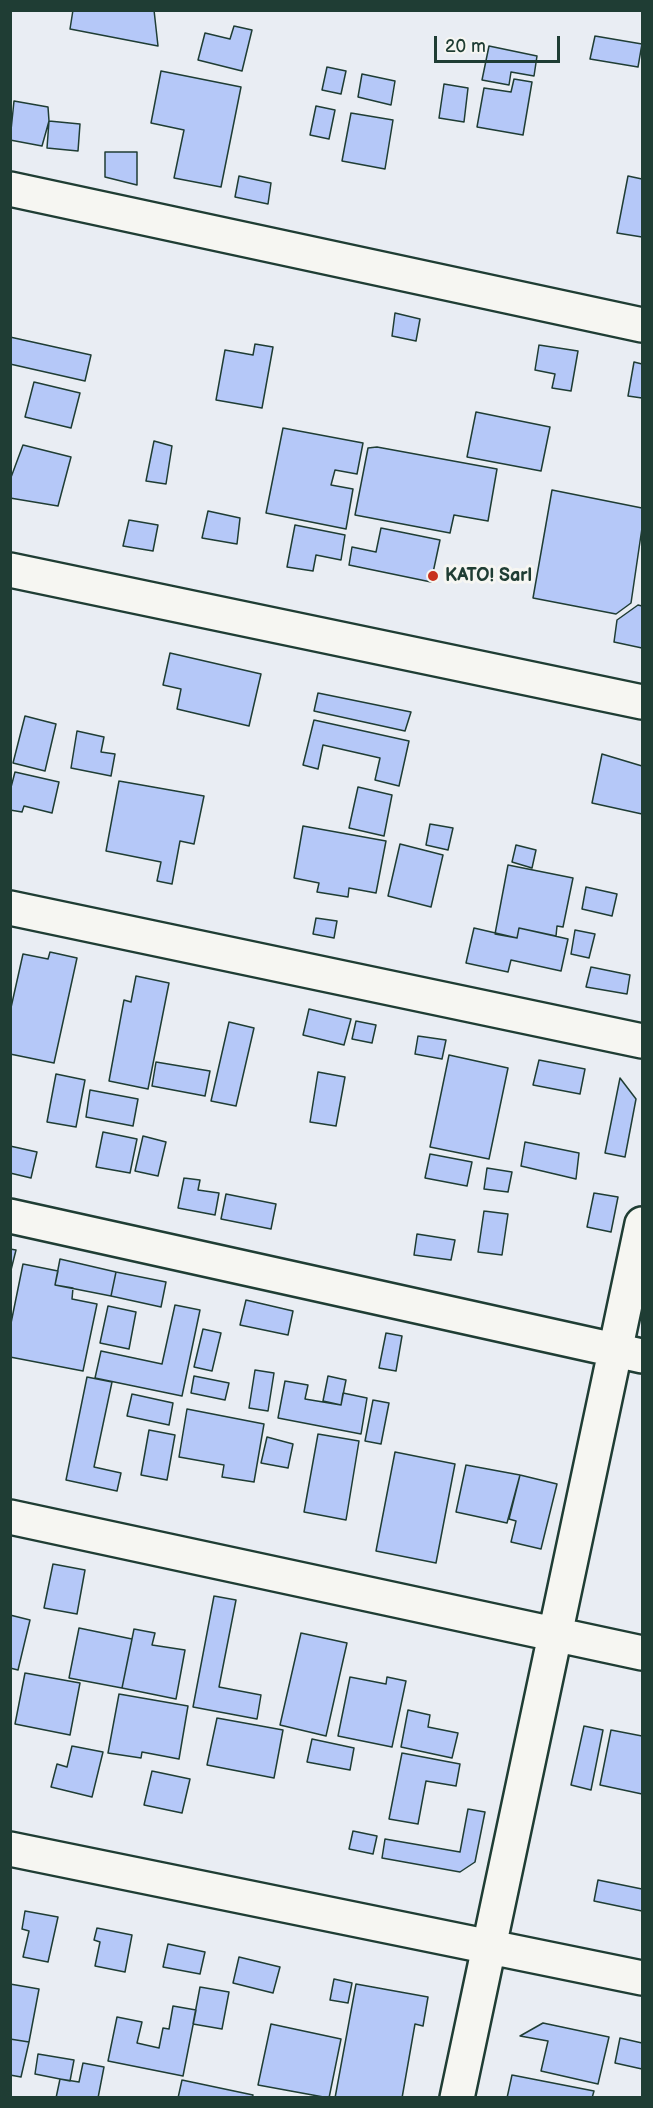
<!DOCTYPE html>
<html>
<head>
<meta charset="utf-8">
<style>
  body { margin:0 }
  #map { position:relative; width:653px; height:2108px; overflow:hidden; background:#e9edf3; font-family:"Balsamiq Sans",sans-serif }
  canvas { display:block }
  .frame { position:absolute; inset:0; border:12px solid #1f3d34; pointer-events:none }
  .scale { position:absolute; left:434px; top:36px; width:126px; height:27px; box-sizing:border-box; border:3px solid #1f3d34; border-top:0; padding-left:8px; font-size:18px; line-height:21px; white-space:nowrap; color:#1f3d34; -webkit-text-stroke:4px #f6f6f2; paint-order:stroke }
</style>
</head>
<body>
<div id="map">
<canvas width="653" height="2108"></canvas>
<div class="frame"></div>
<div class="scale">20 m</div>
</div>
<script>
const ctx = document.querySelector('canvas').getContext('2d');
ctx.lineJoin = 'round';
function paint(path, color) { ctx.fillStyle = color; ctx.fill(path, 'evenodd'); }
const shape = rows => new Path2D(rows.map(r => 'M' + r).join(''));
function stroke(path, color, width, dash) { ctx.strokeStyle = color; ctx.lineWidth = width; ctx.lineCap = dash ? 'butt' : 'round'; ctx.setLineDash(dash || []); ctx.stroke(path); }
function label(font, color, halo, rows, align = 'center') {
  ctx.font = font + ' "Balsamiq Sans",sans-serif'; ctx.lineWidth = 6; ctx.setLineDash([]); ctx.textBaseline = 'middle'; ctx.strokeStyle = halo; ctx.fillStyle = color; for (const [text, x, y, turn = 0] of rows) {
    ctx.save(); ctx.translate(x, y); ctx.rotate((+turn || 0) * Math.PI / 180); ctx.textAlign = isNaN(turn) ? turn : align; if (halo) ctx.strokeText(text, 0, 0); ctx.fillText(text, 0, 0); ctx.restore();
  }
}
const building = shape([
  [73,10,154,10,158,46,70,29,73,10],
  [234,26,252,30,242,71,198,60,205,33,230,39,234,26],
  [595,36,642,44,638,67,590,59,595,36],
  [489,46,537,56,534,76,511,72,509,85,482,80,489,46],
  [327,67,346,71,341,94,322,90,327,67],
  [161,71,241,87,221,187,174,178,184,130,151,123,161,71],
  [362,74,395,81,391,105,358,97,362,74],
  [514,79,532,82,523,135,477,127,484,88,511,92,514,79],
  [444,84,468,88,464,122,439,118,444,84],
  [14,101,48,107,49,121,42,146,10,140,14,101],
  [316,106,335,110,329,139,310,135,316,106],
  [351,113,393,120,385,169,342,161,351,113],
  [49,121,80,124,78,151,47,148,49,121],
  [105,152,137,152,137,185,105,177,105,152],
  [239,176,271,183,268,204,235,197,239,176],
  [628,176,642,179,642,237,617,233,628,176],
  [395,313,420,319,416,341,392,336,395,313],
  [10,337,91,355,85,381,10,364,10,337],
  [255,344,273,347,262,408,216,400,225,350,253,355,255,344],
  [539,345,578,351,571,391,552,388,555,374,535,370,539,345],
  [634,362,642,364,642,398,628,396,634,362],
  [34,382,80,393,71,428,25,417,34,382],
  [476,412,550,427,541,471,467,457,476,412],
  [283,428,363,443,357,474,335,470,331,485,353,489,346,529,266,513,283,428],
  [154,441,172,446,166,484,146,481,154,441],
  [23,445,71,457,58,506,10,498,10,480,23,445],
  [377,447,497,469,488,521,454,515,450,533,355,515,368,448,377,447],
  [552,490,642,508,642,528,631,603,616,614,533,598,552,490],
  [208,511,240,518,237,544,202,538,208,511],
  [129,520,158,525,153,551,123,546,129,520],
  [295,525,345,535,341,560,316,555,313,571,287,567,295,525],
  [381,528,440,540,431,582,349,565,352,547,376,552,381,528],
  [638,605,642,606,642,648,614,642,617,620,638,605],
  [170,653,261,674,249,726,177,709,181,689,163,685,170,653],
  [318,693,411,712,405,731,314,711,318,693],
  [25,716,56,724,45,771,13,763,25,716],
  [314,720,409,741,399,786,375,780,380,758,323,745,318,769,303,765,314,720],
  [77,731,104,737,101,752,115,754,111,776,71,768,77,731],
  [602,754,642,766,642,814,592,803,602,754],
  [15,772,59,782,52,813,24,806,22,812,10,810,10,791,15,772],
  [119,781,204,796,194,844,180,841,172,884,157,881,161,862,106,851,119,781],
  [358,787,392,795,384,836,349,828,358,787],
  [430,824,453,828,448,850,426,845,430,824],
  [303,826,386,841,376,893,349,888,348,897,317,892,319,883,294,878,303,826],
  [400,844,443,855,431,907,388,896,400,844],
  [516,845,536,850,532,868,512,862,516,845],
  [508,865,573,878,563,927,557,926,556,936,519,928,517,938,495,934,508,865],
  [586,887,617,894,612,916,582,909,586,887],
  [316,918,337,921,334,938,313,934,316,918],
  [474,928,517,938,519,928,568,939,561,971,511,960,508,972,466,963,474,928],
  [575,930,595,934,589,958,571,954,575,930],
  [50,952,77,958,54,1063,10,1054,10,1012,23,954,48,959,50,952],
  [591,967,630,975,627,994,586,987,591,967],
  [136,976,169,983,148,1089,109,1081,124,1000,131,1002,136,976],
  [309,1009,351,1019,344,1045,303,1035,309,1009],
  [356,1021,376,1025,372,1043,352,1039,356,1021],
  [229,1022,254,1028,236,1106,211,1101,229,1022],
  [418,1036,446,1040,442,1059,415,1054,418,1036],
  [449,1055,508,1068,489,1159,430,1147,449,1055],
  [539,1060,585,1069,580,1094,533,1085,539,1060],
  [156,1062,210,1071,205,1096,152,1086,156,1062],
  [318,1072,345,1077,336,1126,310,1122,318,1072],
  [56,1074,85,1080,76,1127,47,1122,56,1074],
  [620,1078,636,1099,625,1157,605,1153,620,1078],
  [90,1090,138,1099,133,1126,86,1117,90,1090],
  [103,1132,137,1139,130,1173,96,1167,103,1132],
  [143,1136,166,1142,158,1176,135,1171,143,1136],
  [525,1142,579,1153,576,1179,521,1166,525,1142],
  [10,1146,37,1152,31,1178,10,1173,10,1146],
  [430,1154,472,1162,467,1186,425,1178,430,1154],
  [487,1168,512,1172,508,1192,484,1189,487,1168],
  [184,1178,200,1180,198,1190,219,1193,215,1215,178,1208,184,1178],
  [594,1193,618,1197,611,1232,587,1227,594,1193],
  [226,1194,276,1204,271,1229,221,1219,226,1194],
  [484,1211,508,1214,502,1255,478,1252,484,1211],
  [417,1234,455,1240,451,1260,414,1255,417,1234],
  [10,1249,16,1250,10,1274,10,1249],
  [60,1259,116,1272,111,1296,55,1285,60,1259],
  [23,1264,58,1271,55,1285,73,1288,72,1299,97,1304,83,1371,10,1357,10,1328,23,1264],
  [116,1272,166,1282,161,1307,111,1296,116,1272],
  [246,1300,293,1311,288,1335,240,1325,246,1300],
  [175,1305,200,1310,182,1396,95,1378,101,1351,162,1364,175,1305],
  [108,1306,136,1312,129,1349,100,1343,108,1306],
  [203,1329,221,1333,212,1371,194,1367,203,1329],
  [386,1333,402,1336,396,1371,379,1368,386,1333],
  [255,1370,274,1373,268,1411,249,1408,255,1370],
  [194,1376,229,1383,225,1400,191,1393,194,1376],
  [328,1376,346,1380,341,1405,323,1401,328,1376],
  [87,1377,112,1382,94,1467,121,1473,117,1491,66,1480,87,1377],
  [285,1381,308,1385,305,1399,341,1405,343,1393,367,1398,361,1434,278,1418,285,1381],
  [132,1394,173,1403,169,1425,127,1416,132,1394],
  [373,1400,389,1403,381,1444,365,1441,373,1400],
  [187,1409,264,1424,254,1482,222,1477,224,1465,179,1457,187,1409],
  [149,1430,175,1435,167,1480,141,1475,149,1430],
  [318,1434,359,1441,346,1520,304,1512,318,1434],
  [267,1437,293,1444,288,1468,261,1463,267,1437],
  [395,1452,455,1464,436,1563,376,1551,395,1452],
  [466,1465,520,1475,507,1523,456,1512,466,1465],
  [520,1475,557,1484,541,1549,511,1542,516,1521,509,1519,520,1475],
  [53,1564,85,1570,77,1614,44,1608,53,1564],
  [214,1596,236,1600,219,1687,261,1695,257,1719,193,1707,214,1596],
  [10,1615,30,1620,18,1670,10,1668,10,1615],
  [79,1628,132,1639,122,1688,69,1678,79,1628],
  [134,1629,155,1633,152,1645,185,1650,176,1699,122,1688,134,1629],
  [301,1633,347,1643,326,1736,280,1725,301,1633],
  [25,1673,80,1683,70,1735,15,1724,25,1673],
  [350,1677,386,1684,387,1677,406,1681,392,1747,338,1736,350,1677],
  [119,1694,188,1706,179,1759,142,1752,141,1758,108,1753,119,1694],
  [408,1710,430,1715,428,1727,458,1733,452,1758,401,1747,408,1710],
  [217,1718,283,1730,274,1778,207,1765,217,1718],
  [584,1726,603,1730,591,1790,571,1785,584,1726],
  [611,1730,642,1736,642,1794,600,1785,611,1730],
  [312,1739,354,1748,350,1770,307,1762,312,1739],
  [72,1746,103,1752,92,1797,51,1787,57,1764,67,1767,72,1746],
  [402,1753,460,1764,456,1786,426,1781,418,1824,389,1819,402,1753],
  [152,1771,190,1779,182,1813,144,1805,152,1771],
  [468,1809,485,1812,475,1862,460,1872,382,1858,385,1839,460,1852,468,1809],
  [353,1831,377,1836,373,1854,349,1849,353,1831],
  [598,1880,642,1889,642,1911,594,1901,598,1880],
  [25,1911,58,1917,48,1962,23,1957,29,1931,22,1929,25,1911],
  [97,1928,132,1935,125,1972,95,1966,100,1942,94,1940,97,1928],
  [168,1944,205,1952,200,1974,163,1967,168,1944],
  [239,1957,280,1967,273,1993,233,1983,239,1957],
  [334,1979,352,1983,348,2003,330,2000,334,1979],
  [10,1984,39,1989,29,2042,10,2039,10,1984],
  [356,1984,428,1997,423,2026,415,2024,402,2098,335,2098,356,1984],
  [200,1987,229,1992,222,2029,193,2024,200,1987],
  [173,2006,196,2010,183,2076,108,2061,117,2017,142,2022,137,2043,159,2048,163,2028,169,2029,173,2006],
  [543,2023,609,2037,598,2084,541,2071,548,2041,520,2036,543,2023],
  [271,2024,341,2039,329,2098,258,2085,271,2024],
  [620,2038,642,2043,642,2069,615,2063,620,2038],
  [10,2039,29,2042,21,2077,10,2075,10,2039],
  [38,2054,74,2060,70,2081,35,2074,38,2054],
  [83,2063,104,2067,98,2098,56,2098,60,2079,79,2082,83,2063],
  [512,2075,594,2091,592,2098,507,2098,512,2075],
  [182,2080,253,2095,252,2098,178,2098,182,2080]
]);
const minor = shape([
  [10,189,642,325],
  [10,570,642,702],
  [10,908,642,1041],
  [10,1216,642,1356],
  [10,1517,642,1653],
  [10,1849,642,1978],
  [457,2098,642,1224]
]);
const markers = [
  [433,576,6,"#c8321e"]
];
const poiNames = [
  ["KATO! Sarl",445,576]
];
paint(building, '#b5c8f8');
stroke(building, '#1f3d34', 1.5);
stroke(minor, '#1f3d34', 38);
stroke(minor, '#f6f6f2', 33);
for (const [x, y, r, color] of markers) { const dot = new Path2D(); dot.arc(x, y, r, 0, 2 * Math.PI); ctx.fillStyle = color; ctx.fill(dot); stroke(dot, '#f6f6f2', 2); }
label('bold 18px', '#1f3d34', '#f6f6f2', poiNames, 'left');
</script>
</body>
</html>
